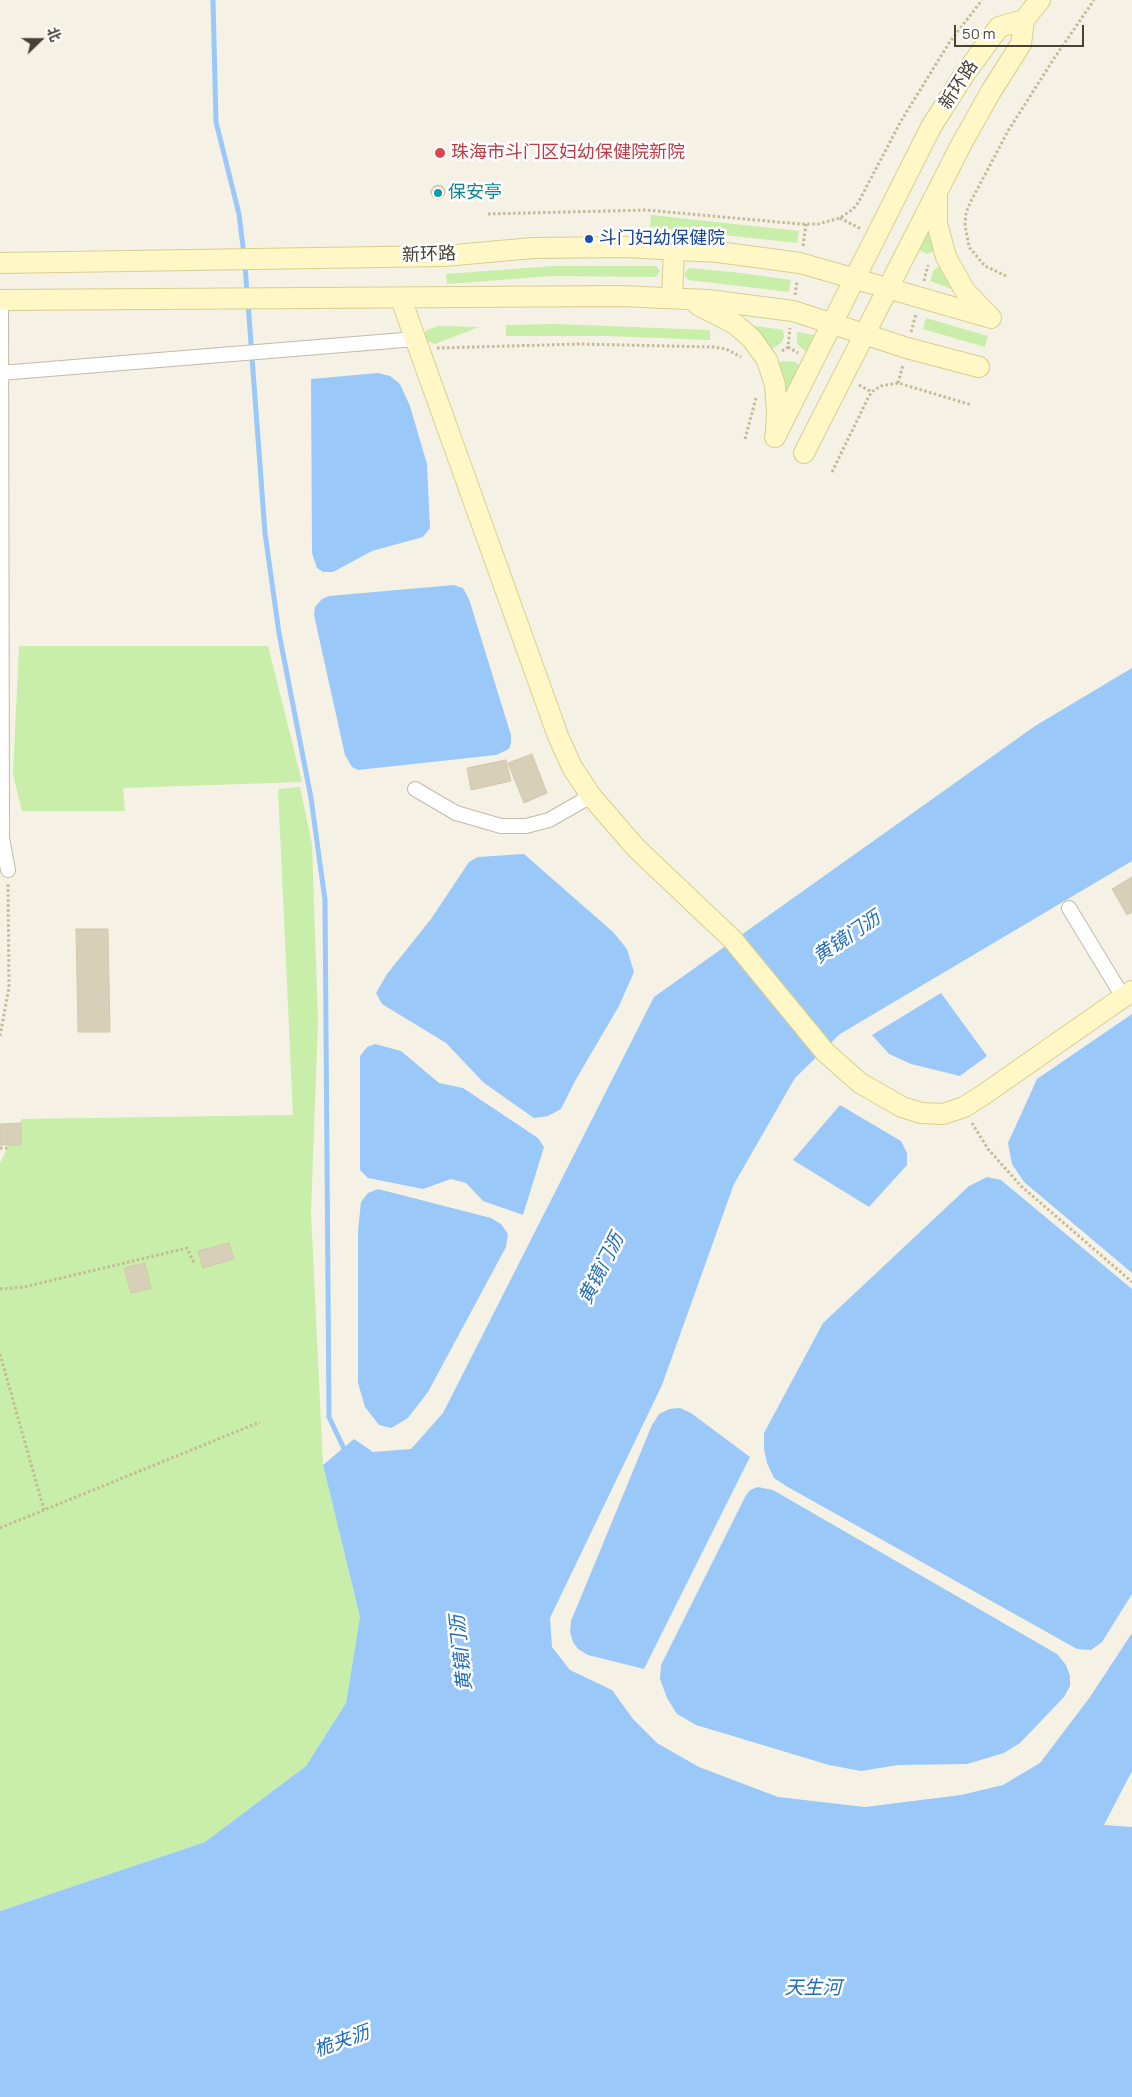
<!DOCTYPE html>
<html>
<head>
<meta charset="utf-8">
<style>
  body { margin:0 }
  #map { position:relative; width:1132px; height:2097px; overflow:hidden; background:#f5f2e5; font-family:Manrope,"Noto Sans SC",sans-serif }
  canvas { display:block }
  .north { position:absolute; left:15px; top:15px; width:50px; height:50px; -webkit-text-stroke:4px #fff; paint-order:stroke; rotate:68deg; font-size:14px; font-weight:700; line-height:20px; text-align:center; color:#484234 }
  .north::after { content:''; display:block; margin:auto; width:18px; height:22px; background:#484234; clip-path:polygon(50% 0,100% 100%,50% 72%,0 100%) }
  .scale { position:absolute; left:954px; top:25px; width:130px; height:22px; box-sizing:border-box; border:2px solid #484234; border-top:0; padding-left:6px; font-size:15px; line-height:18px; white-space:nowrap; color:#484234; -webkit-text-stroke:4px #fff; paint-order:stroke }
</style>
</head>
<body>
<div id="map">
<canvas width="1132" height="2097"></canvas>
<div class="north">北</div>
<div class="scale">50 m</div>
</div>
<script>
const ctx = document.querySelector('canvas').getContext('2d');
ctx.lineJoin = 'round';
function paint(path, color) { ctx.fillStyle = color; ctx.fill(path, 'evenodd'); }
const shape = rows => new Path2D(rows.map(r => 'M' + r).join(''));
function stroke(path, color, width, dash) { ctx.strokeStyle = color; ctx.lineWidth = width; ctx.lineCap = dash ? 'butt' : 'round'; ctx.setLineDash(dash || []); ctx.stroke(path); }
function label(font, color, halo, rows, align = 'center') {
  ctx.font = font + ' Manrope,"Noto Sans SC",sans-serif'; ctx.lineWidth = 5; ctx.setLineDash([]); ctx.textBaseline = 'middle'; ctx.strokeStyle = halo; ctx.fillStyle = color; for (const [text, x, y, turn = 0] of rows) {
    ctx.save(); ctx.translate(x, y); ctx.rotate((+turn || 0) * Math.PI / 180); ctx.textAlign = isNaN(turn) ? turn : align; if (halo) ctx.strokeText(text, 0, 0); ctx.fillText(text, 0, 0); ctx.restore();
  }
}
const green = shape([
  [651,215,799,231,797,243,650,227],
  [929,228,936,251,927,254,917,249],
  [942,264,954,290,930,281,933,271],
  [553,266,656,266,660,271,656,277,553,276,447,284,446,274],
  [689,268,741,273,791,280,789,292,688,280,684,274],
  [926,318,988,336,985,347,923,329],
  [556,324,710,330,710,340,607,336,506,336,506,325],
  [749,325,783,330,784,337,781,343,772,349],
  [438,326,479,327,435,344,422,339,427,330],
  [797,332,814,335,807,352,797,344],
  [783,361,795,362,800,366,786,395,777,363],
  [19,646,268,646,302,782,123,788,125,811,22,811,13,775],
  [300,787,312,844,318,1021,311,1212,323,1465,360,1617,346,1703,306,1766,205,1842,0,1911,0,1163,22,1119,293,1115,278,789]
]);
const water = shape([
  [378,373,390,376,400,384,410,406,427,464,430,528,423,537,372,551,333,572,323,572,317,568,312,553,311,379],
  [454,585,463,588,469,599,511,735,511,743,509,749,496,755,358,770,352,767,345,755,314,615,315,607,322,599,329,596],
  [1132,668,1132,861,840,1034,795,1078,734,1184,662,1385,550,1618,552,1647,570,1670,612,1690,633,1719,657,1743,699,1767,778,1797,865,1807,961,1795,1003,1785,1040,1763,1090,1697,1132,1633,1132,1771,1104,1825,1132,1827,1132,2097,0,2097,0,1911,205,1842,306,1766,346,1703,360,1617,323,1465,354,1439,373,1452,411,1449,443,1413,654,997,1035,726],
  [524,854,613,932,627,949,634,972,619,1006,575,1081,561,1109,548,1116,534,1118,484,1083,446,1043,382,1004,376,993,387,974,431,919,469,862,478,857],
  [941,993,987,1056,960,1076,911,1064,889,1054,872,1035],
  [1132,1014,1132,1273,1024,1182,1012,1164,1008,1143,1037,1079],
  [375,1044,401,1051,439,1083,463,1088,538,1138,544,1147,523,1215,483,1201,466,1183,451,1179,423,1189,368,1178,360,1170,360,1056,367,1047],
  [840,1105,901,1141,907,1153,907,1165,869,1207,793,1160],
  [987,1177,1001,1180,1132,1289,1132,1594,1102,1642,1091,1650,1077,1649,786,1486,774,1478,767,1463,764,1449,764,1433,823,1323,969,1186],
  [378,1189,491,1218,501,1224,508,1234,506,1247,428,1392,408,1418,391,1428,379,1425,365,1407,358,1383,358,1231,361,1202,368,1193],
  [680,1408,691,1413,750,1457,644,1669,588,1655,578,1649,573,1642,570,1632,571,1621,652,1425,659,1414,669,1409],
  [758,1487,773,1490,1057,1654,1066,1665,1070,1676,1070,1686,1064,1697,1020,1743,1004,1753,967,1764,898,1765,861,1771,829,1765,696,1725,677,1714,667,1698,660,1679,661,1665,745,1497,750,1490]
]);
const stream = shape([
  [213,0,216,122,239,214,244,255],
  [245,263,247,295],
  [248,303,265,533,279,633,311,798,325,900,329,1417,346,1453]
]);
const building = shape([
  '431 192a7 7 0 1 1 14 0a7 7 0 1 1-14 0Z',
  [532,754,547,793,524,803,508,763,532,754],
  [506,760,511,781,471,790,467,768,506,760],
  [1132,877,1132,912,1127,915,1112,889,1132,877],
  [76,929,108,929,110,1032,78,1032,76,929],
  [21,1123,21,1145,0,1145,0,1124,21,1123],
  [229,1243,234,1259,203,1268,198,1251,229,1243],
  [145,1263,151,1288,131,1293,124,1268,145,1263]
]);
const path = shape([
  [488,214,646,210,800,224,818,224,840,218,853,209,858,203,901,121,949,43,982,0],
  [840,218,861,229],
  [803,246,806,224],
  [1006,276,985,266,969,247,965,225,966,213,970,203,1008,131,1053,60,1094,0],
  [924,281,928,265],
  [795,295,797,281],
  [911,332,916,314],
  [788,347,798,353],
  [437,348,580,344,713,347,726,349,741,357],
  [782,351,788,347,790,328],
  [898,383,903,365],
  [859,385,872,392],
  [745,439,756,398],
  [832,472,869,396,873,391,881,386,898,383,972,405],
  [0,1036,9,987,8,883],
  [972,1123,988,1149,1021,1186,1132,1282],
  [0,1148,10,1148],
  [0,1289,24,1287,187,1248,194,1263],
  [0,1354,44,1510],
  [0,1528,260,1422]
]);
const street = shape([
  [1,300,2,838,8,870],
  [0,373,416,339],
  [415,789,456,813,501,826,526,826,549,820,591,796],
  [1069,908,1123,997]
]);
const secondary = shape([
  [1024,20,1040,0],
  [937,196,937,223,946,257,965,291,989,316],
  [0,263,444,256,533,248,625,247,718,252,800,263,991,318],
  [672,298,674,249],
  [401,299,558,736,572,767,591,796,636,848,733,940,825,1052,860,1083,902,1107,921,1113,943,1114,964,1107,983,1095,1132,991],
  [0,300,621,296,708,300,793,311,907,348,979,367],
  [698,305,735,324,752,339,767,360,775,385,777,412,776,430],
  [775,437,931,127,964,75,999,27,1024,20],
  [804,453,961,145,990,93,1021,44,1024,20]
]);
const markers = [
  [440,153,6,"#e0444e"],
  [438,193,5,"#0f9aa8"],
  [589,239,5,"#1a4fb4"]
];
const streetNames = [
  ["新环路",959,85,-57],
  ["新环路",429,255,-2]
];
const healthNames = [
  ["珠海市斗门区妇幼保健院新院",451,153]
];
const cultureNames = [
  ["保安亭",448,193]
];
const transitNames = [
  ["斗门妇幼保健院",599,239]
];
const waterNames = [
  ["黄镜门沥",847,938,-34],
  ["黄镜门沥",602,1269,-63],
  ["黄镜门沥",462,1653,-96],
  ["天生河",813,1989],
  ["桅夹沥",342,2042,-20]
];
paint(green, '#c8eea9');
paint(water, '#9ac8f9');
stroke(stream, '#9ac8f9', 5);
paint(building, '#d8cfb9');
stroke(building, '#d3c8ac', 1);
stroke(street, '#c1bba7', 16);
stroke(secondary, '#d9ce8f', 22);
stroke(path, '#c5b996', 3, [2.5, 2.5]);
stroke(street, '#fff', 14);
stroke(secondary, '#fff7c5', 20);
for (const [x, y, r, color] of markers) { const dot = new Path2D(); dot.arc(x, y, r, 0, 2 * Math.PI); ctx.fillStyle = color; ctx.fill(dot); stroke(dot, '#fff', 2); }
label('18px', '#484234', '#fff', streetNames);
label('18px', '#be3a42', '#fff', healthNames, 'left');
label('18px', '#0d838f', '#fff', cultureNames, 'left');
label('18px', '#164399', '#fff', transitNames, 'left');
label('italic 19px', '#206cc0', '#fff', waterNames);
</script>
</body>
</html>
